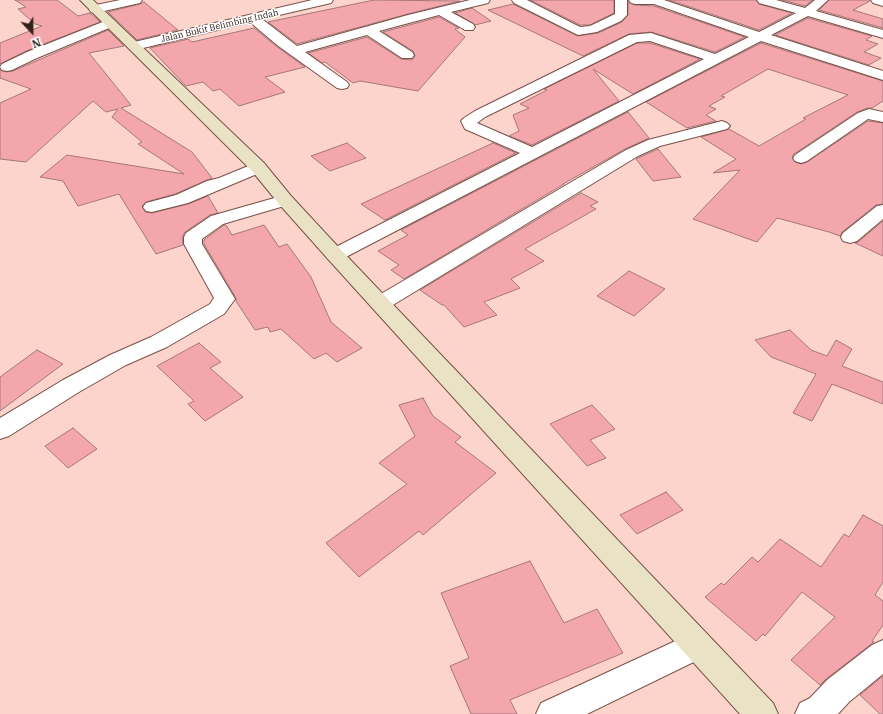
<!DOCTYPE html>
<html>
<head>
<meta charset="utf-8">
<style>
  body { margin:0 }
  #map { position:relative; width:883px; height:714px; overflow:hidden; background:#fdd4cb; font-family:"IBM Plex Serif",serif }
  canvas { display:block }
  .north { position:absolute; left:12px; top:12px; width:40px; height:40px; -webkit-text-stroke:3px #fff; paint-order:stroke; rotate:158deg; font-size:11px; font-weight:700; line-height:16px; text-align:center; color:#32201b }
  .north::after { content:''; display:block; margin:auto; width:14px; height:18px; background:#32201b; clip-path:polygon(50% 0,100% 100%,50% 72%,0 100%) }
</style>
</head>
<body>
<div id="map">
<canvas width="883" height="714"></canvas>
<div class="north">N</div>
</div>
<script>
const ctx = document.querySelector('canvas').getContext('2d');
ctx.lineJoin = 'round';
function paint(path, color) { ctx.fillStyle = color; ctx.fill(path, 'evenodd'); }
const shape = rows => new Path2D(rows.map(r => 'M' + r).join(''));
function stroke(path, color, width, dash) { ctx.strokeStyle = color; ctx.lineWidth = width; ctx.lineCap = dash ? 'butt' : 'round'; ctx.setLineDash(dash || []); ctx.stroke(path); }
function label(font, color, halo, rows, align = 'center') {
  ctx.font = font + ' "IBM Plex Serif",serif'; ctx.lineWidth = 3; ctx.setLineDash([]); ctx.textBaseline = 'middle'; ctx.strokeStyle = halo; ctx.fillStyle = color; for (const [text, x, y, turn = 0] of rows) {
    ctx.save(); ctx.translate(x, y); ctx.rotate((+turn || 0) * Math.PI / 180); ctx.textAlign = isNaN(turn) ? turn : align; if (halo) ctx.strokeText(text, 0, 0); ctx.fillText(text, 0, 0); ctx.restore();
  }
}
const building = shape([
  [15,0,57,0,78,16,90,13,100,22,26,51,0,64,0,43,42,26,35,24,18,9,26,7,15,0],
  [374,0,460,1,408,14,297,44,268,22,374,0],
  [530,0,614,0,614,13,590,25,580,25,530,0],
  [669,0,756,0,759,4,792,13,759,30,669,0],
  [782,0,813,0,805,6,782,0],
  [829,0,870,0,870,1,853,10,883,19,883,28,819,10,829,0],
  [144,2,178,30,137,40,108,12,140,4,144,2],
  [628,2,635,5,654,6,745,37,715,52,651,32,629,34,583,56,488,10,513,4,578,36,598,33,622,22,628,15,628,2],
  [472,8,491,21,475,25,455,13,472,8],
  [439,17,459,28,455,29,465,37,418,91,360,81,353,83,325,62,322,63,308,53,367,37,401,59,412,60,415,56,413,51,383,32,439,17],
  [808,18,872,36,866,40,878,44,864,52,881,58,869,65,775,35,808,18],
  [254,28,276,46,305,67,265,77,285,92,239,106,220,89,213,91,203,82,186,86,150,48,188,39,192,42,254,28],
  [108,30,124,46,89,53,131,105,121,108,192,152,212,178,175,194,146,202,142,206,145,212,152,213,188,204,208,196,218,213,210,215,185,232,182,237,183,245,156,254,119,194,78,206,63,181,40,177,67,155,184,174,138,144,142,142,112,117,118,109,106,112,93,101,26,162,0,159,0,103,31,89,0,78,0,70,7,72,13,71,108,30],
  [637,43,650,43,700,59,633,94,593,69,619,101,532,145,509,136,519,131,513,115,529,108,520,104,547,90,544,89,637,43],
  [761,43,883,81,883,101,872,108,868,108,857,112,794,154,792,157,795,162,801,164,807,162,868,121,883,123,883,204,876,205,842,232,840,236,829,232,777,218,757,242,693,219,740,170,713,173,736,159,701,137,729,129,759,146,806,119,803,118,848,95,768,69,721,96,725,97,709,106,716,109,706,115,716,121,687,128,646,102,761,43],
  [628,112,649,138,625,149,563,184,564,184,404,279,391,270,399,265,378,251,408,235,401,230,628,112],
  [347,143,366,158,330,171,311,156,347,143],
  [493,143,516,153,385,220,361,204,493,143],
  [658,149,681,177,653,181,636,159,658,149],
  [581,193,598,202,590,206,596,209,525,249,544,261,511,279,520,288,484,302,497,315,464,327,444,305,442,305,420,290,581,193],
  [883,221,883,256,855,243,858,242,883,221],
  [224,225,226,225,232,235,264,225,279,247,287,244,311,277,331,322,362,348,337,362,326,353,314,359,281,329,270,332,268,327,255,330,236,301,236,298,204,244,204,240,224,225],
  [629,271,665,289,634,316,597,296,629,271],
  [790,330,811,350,827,356,836,340,852,349,842,366,883,382,883,404,832,384,812,421,793,413,816,374,771,357,755,340,790,330],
  [199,343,221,362,210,368,243,397,205,421,188,404,194,401,157,366,199,343],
  [37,350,63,364,0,411,0,377,37,350],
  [423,398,433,416,461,437,455,442,496,473,423,535,419,531,359,577,326,543,407,484,379,463,415,436,399,405,423,398],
  [592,405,615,429,590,440,606,458,587,466,550,424,592,405],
  [73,428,97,449,68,468,45,446,73,428],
  [666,492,683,510,637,534,620,515,666,492],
  [863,515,883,526,883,582,875,595,883,601,883,625,872,641,874,642,826,679,820,685,791,660,835,617,802,592,765,636,763,634,756,641,705,597,721,583,724,585,752,557,758,562,780,539,821,567,844,534,849,537,863,515],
  [530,561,564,623,597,609,623,653,510,700,517,714,471,714,450,666,469,658,441,593,530,561],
  [883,676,883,714,880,714,860,695,883,676]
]);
const street = shape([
  [120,0,142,0,140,3,95,13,91,12,89,9,91,6,120,0],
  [312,0,333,0,331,3,262,19,297,46,408,15,470,0,490,0,488,3,451,12,473,24,475,27,473,30,465,30,439,15,379,31,412,52,414,55,412,58,402,58,367,35,305,52,347,82,349,85,347,88,342,89,337,88,277,45,250,22,135,50,130,49,128,46,130,43,312,0],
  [512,0,527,0,580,27,590,26,615,14,615,0,627,0,627,15,621,21,597,32,578,35,514,3,512,0],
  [629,0,664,0,759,32,796,13,759,3,757,0,776,0,805,8,815,0,828,0,816,11,883,30,883,38,808,16,771,35,883,71,883,80,761,41,342,259,335,261,328,259,325,255,328,251,520,153,465,129,461,121,464,118,475,111,629,35,651,33,715,54,749,37,654,4,635,4,631,3,629,0],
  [650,41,704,59,532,147,477,123,485,117,637,42,650,41],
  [871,0,883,0,883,6,873,3,871,0],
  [110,19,114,20,116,23,114,26,37,58,12,70,7,71,2,70,0,67,2,64,27,52,110,19],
  [869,109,883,112,883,122,868,119,807,161,801,163,795,161,793,158,795,155,858,113,869,109],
  [722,121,727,123,730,126,727,129,660,146,638,156,388,308,381,310,374,308,371,303,374,298,626,150,648,140,722,121],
  [258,162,264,163,266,167,264,171,188,203,152,212,146,211,143,207,146,203,176,195,207,181,219,178,258,162],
  [285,195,291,196,294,200,291,204,223,224,202,239,202,244,235,299,224,314,167,347,126,365,79,392,9,436,0,439,0,418,63,380,110,355,151,337,210,304,214,298,184,244,184,237,186,233,211,216,285,195],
  [883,205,883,219,857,241,850,243,843,241,841,237,843,233,877,206,883,205],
  [697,631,708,635,712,645,708,655,587,714,536,714,541,703,697,631],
  [883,640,883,674,849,702,838,714,795,714,800,703,810,698,827,680,872,645,883,640]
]);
const secondary = shape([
  [80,0,93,0,264,163,291,196,342,251,773,703,778,714,740,714,328,259,279,204,252,171,80,0]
]);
const farStreetnames = [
  ["Jalan Bukit Belimbing Indah",220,26,-13]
];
paint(building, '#f4a6ad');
stroke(building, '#a6777a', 1);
stroke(street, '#7a5046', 2);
stroke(secondary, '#7a5046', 2);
paint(street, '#fff');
paint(secondary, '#eae2c4');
label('9px', '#32201b', '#fff', farStreetnames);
</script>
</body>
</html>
